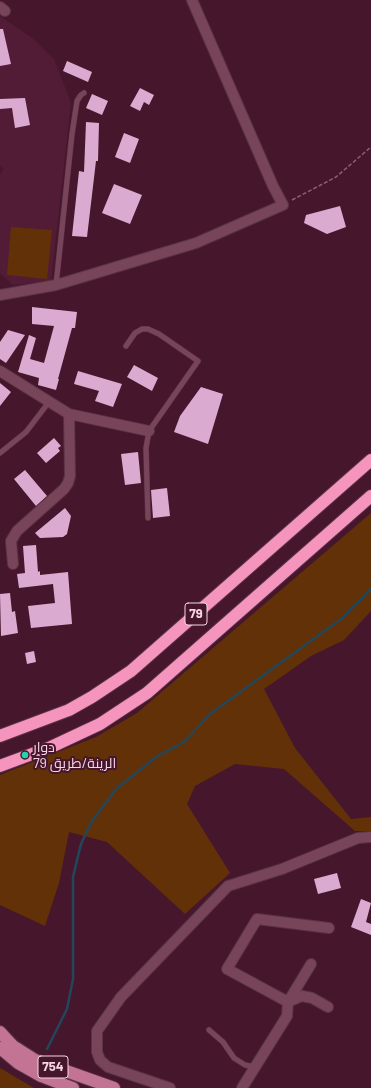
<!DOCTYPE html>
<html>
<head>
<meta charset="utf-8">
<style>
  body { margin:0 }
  canvas { display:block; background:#45162c }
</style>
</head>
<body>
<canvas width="371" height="1088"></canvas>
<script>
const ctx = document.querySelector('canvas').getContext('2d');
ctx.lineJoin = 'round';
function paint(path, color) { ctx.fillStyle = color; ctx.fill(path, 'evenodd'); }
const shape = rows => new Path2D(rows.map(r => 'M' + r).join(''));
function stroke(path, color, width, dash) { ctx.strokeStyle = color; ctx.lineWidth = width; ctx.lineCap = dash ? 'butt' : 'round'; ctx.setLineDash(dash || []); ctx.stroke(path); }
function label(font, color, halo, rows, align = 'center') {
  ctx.font = font + ' Barlow,Cairo,sans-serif'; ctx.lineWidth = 4; ctx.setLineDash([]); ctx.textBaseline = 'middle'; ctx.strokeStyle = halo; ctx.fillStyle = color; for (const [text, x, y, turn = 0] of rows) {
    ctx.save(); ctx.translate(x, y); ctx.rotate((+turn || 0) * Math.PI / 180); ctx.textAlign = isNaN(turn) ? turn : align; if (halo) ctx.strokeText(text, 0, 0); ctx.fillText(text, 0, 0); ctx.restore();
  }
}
const built = shape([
  [0,16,32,38,54,59,71,103,51,281,13,285,0,273,0,174,4,169,0,165]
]);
const green = shape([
  [11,227,52,230,47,279,7,275],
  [371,513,371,611,344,640,311,656,264,689,295,748,351,819,371,817,371,831,355,831,284,769,235,764,195,786,187,804,230,873,185,914,107,842,69,832,59,883,45,926,0,905,0,775,96,737,137,713],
  [0,1068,34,1088,0,1088]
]);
const stream = shape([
  [47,1049,67,1009,73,979,73,877,81,844,92,821,116,789,156,757,184,742,210,714,341,619,371,589]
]);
const building = shape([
  [0,29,3,29,11,64,0,66],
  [67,61,92,72,88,82,63,71],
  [140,88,154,95,149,105,144,102,140,111,130,106],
  [92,94,108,101,102,115,86,108],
  [25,98,30,125,15,128,12,108,0,109,0,99],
  [86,122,99,123,98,161,96,161,87,237,72,236,79,171,84,172],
  [124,133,139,139,130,163,115,157],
  [114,184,142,195,130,224,102,213],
  [340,206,346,227,327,234,304,223,306,215],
  [32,307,77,312,75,328,72,328,58,379,59,379,56,390,38,385,39,378,18,372,29,335,36,338,30,359,44,363,54,326,32,324],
  [8,330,25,335,6,363,0,359,0,342],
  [134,365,158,378,152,391,127,377],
  [78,371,122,384,113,407,95,401,99,391,74,384],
  [0,383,11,392,0,406],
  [201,387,223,394,208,444,174,432,180,416],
  [54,438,61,446,58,448,60,451,46,463,37,453],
  [138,452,141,483,125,485,121,454],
  [25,470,47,496,36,506,14,479],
  [167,488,170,516,153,518,151,490],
  [65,508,71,516,67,534,63,537,40,538,35,533],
  [36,545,38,572,40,571,40,575,68,572,72,624,31,628,28,606,55,603,53,584,19,588,17,574,25,573,23,546],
  [10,593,12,612,15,611,18,633,1,636,0,594],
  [34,651,36,662,27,664,25,653],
  [337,873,341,888,318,894,314,879],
  [361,899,371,903,366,922,371,924,371,935,351,927]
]);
const path = shape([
  [292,200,336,177,371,147]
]);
const lane = shape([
  [56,285,72,134,77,101,81,95,84,93],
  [126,346,135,333,142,329,148,329,159,334,198,361,149,431,146,448,148,518],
  [0,453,26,432,49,402],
  [209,1030,223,1042,234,1058,245,1065,255,1067]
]);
const street = shape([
  [0,7,5,11],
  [0,295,56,285,196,243,283,205,273,186,192,0],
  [0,371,69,414,149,431],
  [13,564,11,541,17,531,64,489,68,483,70,476,69,414],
  [328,1007,312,998,302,996,288,1002,227,969,257,919,329,928],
  [170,1088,108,1067,100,1060,97,1052,97,1031,121,997,228,886,282,869,358,838,371,837],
  [242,1088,287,1016,288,1002,311,964]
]);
const primary = shape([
  [0,1032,13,1046,35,1060,114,1088],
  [0,1048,18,1063,41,1076,73,1088]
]);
const highway = shape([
  [0,736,69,710,92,697,131,671,371,460],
  [0,766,51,747,100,724,147,693,371,496]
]);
const markers = [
  [25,755,4,"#1fd5b0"]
];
const shields = [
  [196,614,22],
  [53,1067,30]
];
const shieldNames = [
  ["79",196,614],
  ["754",53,1067]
];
const poiNames = [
  ["دوار",33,747],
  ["الرينة/طريق 79",33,763]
];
paint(built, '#531c36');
paint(green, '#623108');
stroke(stream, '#22475b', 2.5);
paint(building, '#dbaad1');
stroke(lane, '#5a3345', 6);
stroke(street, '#5a3345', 12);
stroke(primary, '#5a3345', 14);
stroke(highway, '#5a3345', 14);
stroke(path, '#8a6173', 1.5, [4, 2]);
stroke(lane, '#78445a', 5);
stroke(street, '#78445a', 10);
stroke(primary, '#c37495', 12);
stroke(highway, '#f594bd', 12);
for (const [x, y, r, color] of markers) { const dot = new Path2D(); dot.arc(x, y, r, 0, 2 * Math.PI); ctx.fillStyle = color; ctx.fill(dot); stroke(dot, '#45162c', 1.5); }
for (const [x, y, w] of shields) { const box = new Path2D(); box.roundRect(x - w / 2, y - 11, w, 22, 3); ctx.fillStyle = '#45162c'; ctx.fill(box); stroke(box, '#f6d6e2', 1); }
label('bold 13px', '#f6d6e2', null, shieldNames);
label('14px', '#f6d6e2', '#45162c', poiNames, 'left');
</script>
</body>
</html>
